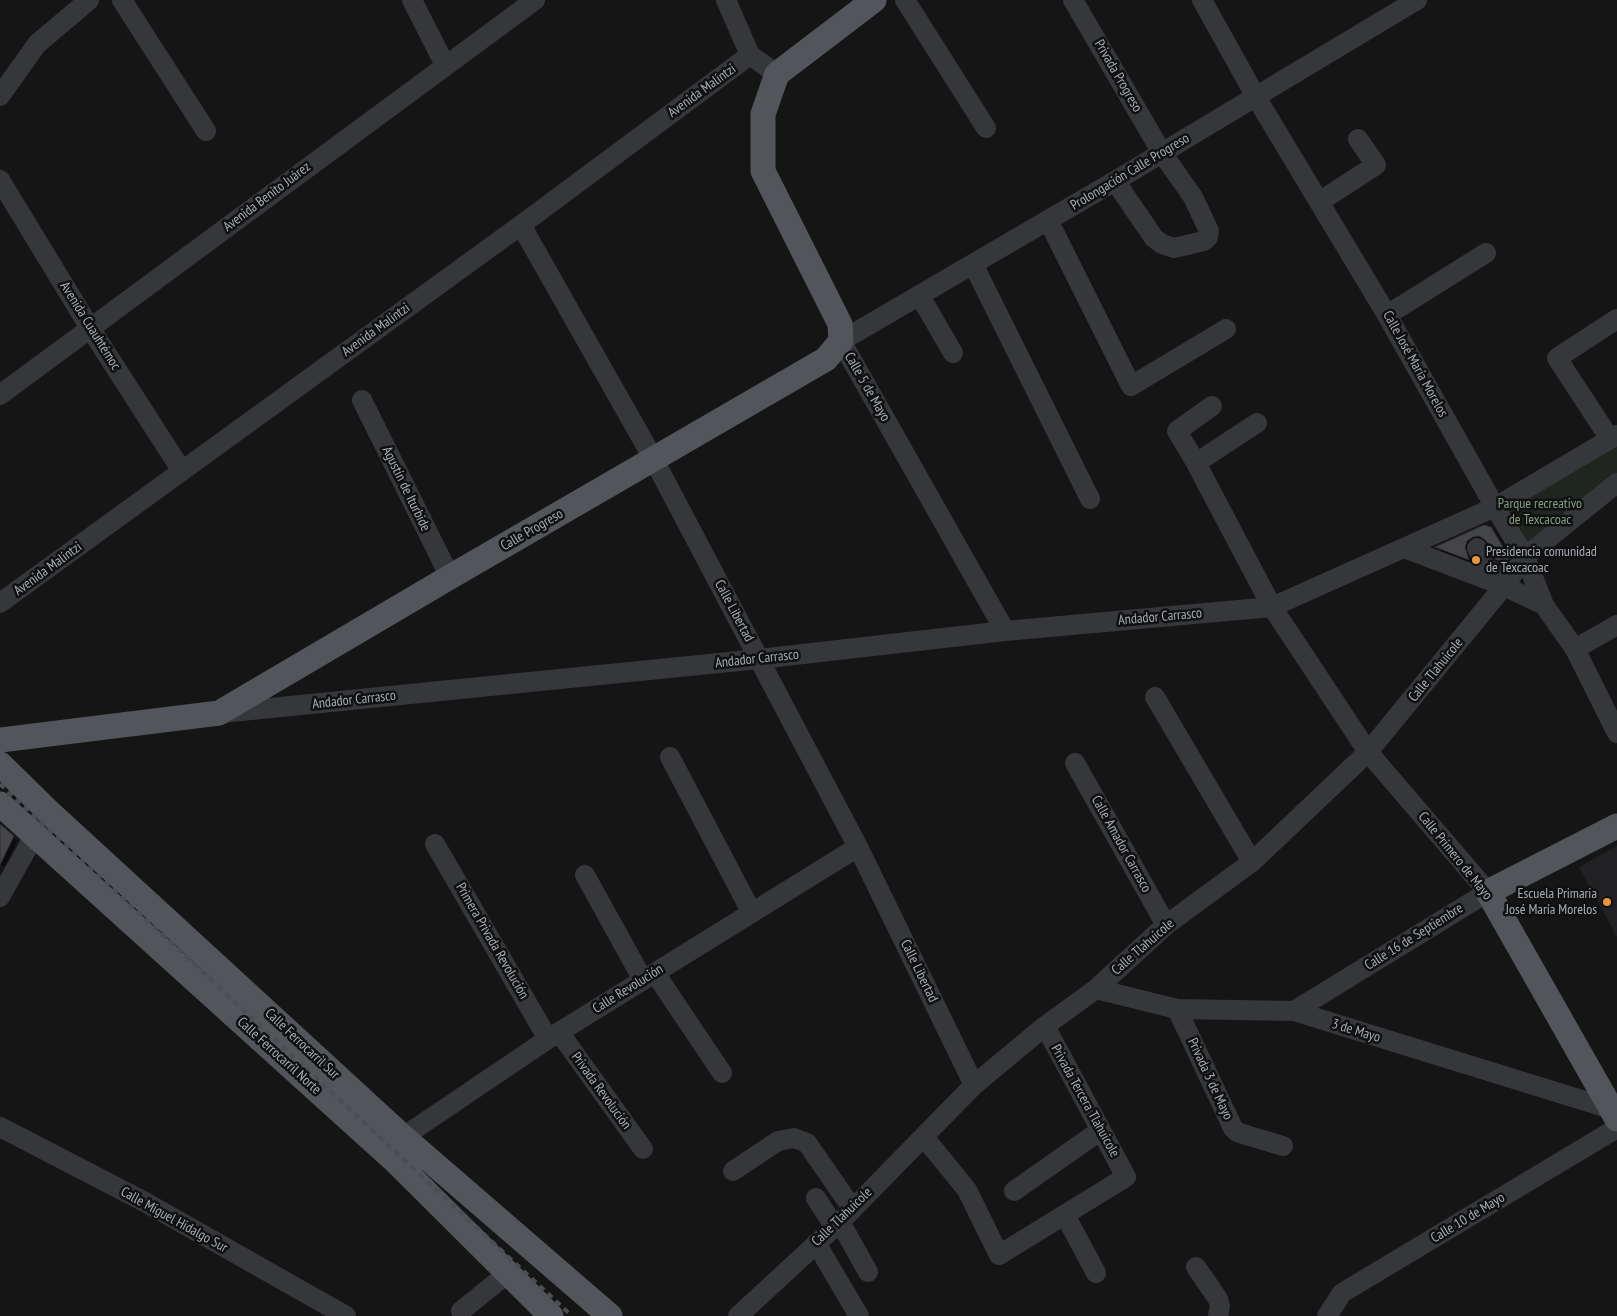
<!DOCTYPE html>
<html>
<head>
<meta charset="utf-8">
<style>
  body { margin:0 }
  canvas { display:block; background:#151516 }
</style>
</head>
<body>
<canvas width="1617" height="1316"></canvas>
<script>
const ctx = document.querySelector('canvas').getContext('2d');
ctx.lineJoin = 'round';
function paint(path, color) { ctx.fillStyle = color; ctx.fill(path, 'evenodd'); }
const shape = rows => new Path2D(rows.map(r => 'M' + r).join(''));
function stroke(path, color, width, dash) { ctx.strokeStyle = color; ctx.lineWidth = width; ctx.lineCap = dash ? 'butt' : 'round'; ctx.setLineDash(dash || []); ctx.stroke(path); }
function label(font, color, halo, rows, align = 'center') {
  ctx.font = font + ' "PT Sans Narrow",sans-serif'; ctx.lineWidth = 5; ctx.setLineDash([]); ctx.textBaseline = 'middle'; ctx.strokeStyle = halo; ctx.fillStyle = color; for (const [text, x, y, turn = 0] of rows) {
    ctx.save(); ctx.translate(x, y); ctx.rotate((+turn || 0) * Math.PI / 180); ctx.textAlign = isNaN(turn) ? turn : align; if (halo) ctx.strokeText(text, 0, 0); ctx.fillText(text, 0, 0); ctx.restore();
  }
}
const built = shape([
  [1617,846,1617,937,1579,867]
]);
const green = shape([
  [1617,440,1617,479,1531,548,1507,507]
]);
const shadow = shape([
  [1491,528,1498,535,1516,565,1512,570,1503,566,1496,559,1489,544,1486,542,1480,543,1475,566,1443,553,1437,547],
  [0,825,17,841,5,867,0,864]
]);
const building = shape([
  [1484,525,1491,527,1510,558,1505,564,1495,559,1488,543,1484,539,1479,536,1473,537,1467,541,1465,547,1469,560,1435,547,1484,525],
  [0,824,14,836,0,865,0,824]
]);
const minor = shape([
  [122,0,206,131],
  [412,0,445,65],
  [726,0,750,55,777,74],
  [905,0,986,128],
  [1073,0,1162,153,1193,197,1209,231,1208,237,1204,241,1174,248,1162,244,1154,238,1115,181],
  [1202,0,1256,97,1387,315,1495,507,1525,557,1544,605,1575,649,1617,733],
  [0,96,37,44,89,0],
  [0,180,90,328,182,471],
  [1319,202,1376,165,1358,139],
  [1048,220,1131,386,1226,329],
  [521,225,654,460,858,847,974,1085],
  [973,264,1090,499],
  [920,296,953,353],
  [1387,315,1486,253],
  [0,395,535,0],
  [362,400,450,577],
  [1212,406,1177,431,1196,463,1272,607,1368,752,1488,892,1294,1011],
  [1610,439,1557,358,1617,319],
  [1196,463,1257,423],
  [1404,548,1504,586,1544,605],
  [1477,548,1486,568,1508,579],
  [0,603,521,225,750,55],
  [1005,631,841,341,1115,181,1417,0],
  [1575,649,1617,625],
  [1155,697,1252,862],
  [221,713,759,659,1005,631,1272,607,1495,507,1617,435],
  [670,757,752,913],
  [1075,763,1166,925],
  [435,844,548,1039],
  [585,875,643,980],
  [0,897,48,811],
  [655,973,722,1073],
  [1096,989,1177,1009,1294,1011,1611,1109],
  [1177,1009,1233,1128,1237,1132,1246,1135,1283,1146],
  [559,1032,643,1149],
  [0,1127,143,1201,346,1316],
  [403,1137,548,1039,858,847],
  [924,1137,967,1190,999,1255,1126,1177,1045,1026],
  [733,1171,778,1141,794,1138,807,1143,852,1208],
  [1014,1191,1101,1130],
  [816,1198,834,1226],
  [1065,1215,1096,1273],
  [840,1222,868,1272],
  [816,1243,859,1316],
  [1196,1267,1218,1299,1220,1306,1218,1316],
  [461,1311,508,1273],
  [738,1316,840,1222,974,1085,1045,1026,1096,989,1166,925,1252,862,1368,752,1504,586,1525,557,1617,483],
  [1327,1316,1342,1293,1617,1128]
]);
const major = shape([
  [0,740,219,713,450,577,826,359,841,341,840,324,763,171,763,114,777,74,874,0],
  [0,764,48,811,403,1137,610,1316],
  [0,804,394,1160,551,1316],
  [1617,826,1488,892,1617,1119]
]);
const rail = shape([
  [0,784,572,1316]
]);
const markers = [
  [1476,560,5,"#e7963b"],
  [1607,902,5,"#e7963b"]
];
const streetNames = [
  ["Privada Progreso",1118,76,60],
  ["Avenida Malintzi",702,91,-36],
  ["Prolongación Calle Progreso",1130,172,-31],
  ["Avenida Benito Juárez",267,197,-37],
  ["Avenida Cuauhtémoc",90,326,58],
  ["Avenida Malintzi",376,330,-36],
  ["Calle José María Morelos",1415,364,61],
  ["Calle 5 de Mayo",867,387,60],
  ["Agustín de Iturbide",406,489,64],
  ["Calle Progreso",532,530,-30],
  ["Avenida Malintzi",48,569,-36],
  ["Calle Libertad",734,611,62],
  ["Andador Carrasco",1160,617,-5],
  ["Andador Carrasco",757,659,-6],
  ["Calle Tlahuicole",1436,670,-51],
  ["Andador Carrasco",354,700,-6],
  ["Calle Amador Carrasco",1121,844,61],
  ["Calle Primero de Mayo",1455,856,51],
  ["Calle 16 de Septiembre",1414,937,-32],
  ["Primera Privada Revolución",492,941,60],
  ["Calle Tlahuicole",1143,947,-41],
  ["Calle Libertad",919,971,64],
  ["Calle Revolución",628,989,-32],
  ["3 de Mayo",1356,1031,17],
  ["Calle Ferrocarril Sur",302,1044,43],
  ["Calle Ferrocarril Norte",279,1056,42],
  ["Privada 3 de Mayo",1210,1079,65],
  ["Privada Revolución",601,1091,54],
  ["Privada Tercera Tlahuicole",1085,1101,61],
  ["Calle Tlahuicole",842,1217,-44],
  ["Calle 10 de Mayo",1468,1218,-31],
  ["Calle Miguel Hidalgo Sur",174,1220,29]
];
const parkNames = [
  ["Parque recreativo",1540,504],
  ["de Texcacoac",1540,520]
];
const poiNames = [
  ["Presidencia comunidad",1486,552],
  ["de Texcacoac",1486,568],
  ["Escuela Primaria",1597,894,"right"],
  ["José María Morelos",1597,910,"right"]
];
paint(built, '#212123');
paint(green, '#1f261f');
paint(shadow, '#0007');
paint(building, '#444549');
stroke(building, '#2f2f32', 1);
stroke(minor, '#36373b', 20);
stroke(major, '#52555a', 25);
stroke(rail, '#4b4e52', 4, [6, 5]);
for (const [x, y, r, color] of markers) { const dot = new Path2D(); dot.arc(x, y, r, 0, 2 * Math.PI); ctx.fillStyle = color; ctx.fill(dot); stroke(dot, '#101011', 2); }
label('14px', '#a7aeb6', '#101011', streetNames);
label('14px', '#81a07f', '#101011', parkNames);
label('14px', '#a7aeb6', '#101011', poiNames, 'left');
</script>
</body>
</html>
